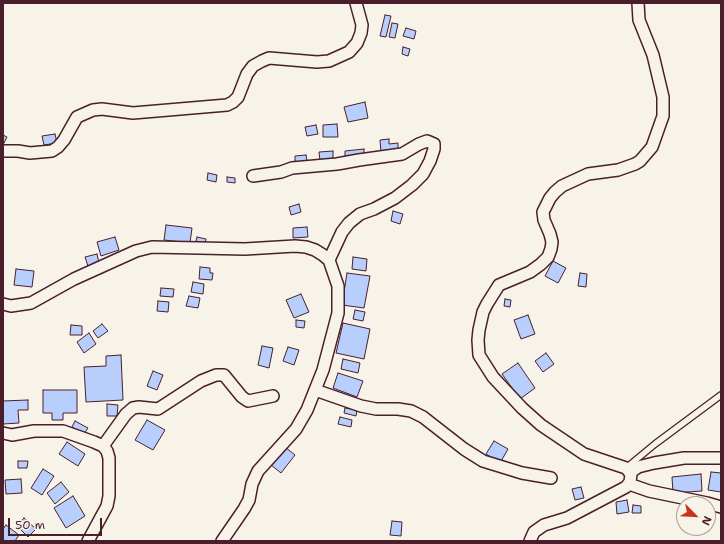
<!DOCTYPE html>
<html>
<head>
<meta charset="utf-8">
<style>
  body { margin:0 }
  #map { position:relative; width:724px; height:544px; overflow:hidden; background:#f7f3e8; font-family:"Shantell Sans",sans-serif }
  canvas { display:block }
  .frame { position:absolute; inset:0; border:4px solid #4a1f2b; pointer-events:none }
  .north { position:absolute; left:676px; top:496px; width:40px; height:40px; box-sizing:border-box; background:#f7f3e8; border:1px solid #b29e9c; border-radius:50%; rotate:114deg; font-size:11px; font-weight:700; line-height:16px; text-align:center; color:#4a1f2b }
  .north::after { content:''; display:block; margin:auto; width:14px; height:18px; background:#c8321e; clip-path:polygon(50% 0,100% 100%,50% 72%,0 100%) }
  .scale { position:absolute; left:8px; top:518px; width:94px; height:18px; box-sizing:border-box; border:2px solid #4a1f2b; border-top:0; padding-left:5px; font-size:12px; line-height:14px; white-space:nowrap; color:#4a1f2b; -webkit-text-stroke:3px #f7f3e8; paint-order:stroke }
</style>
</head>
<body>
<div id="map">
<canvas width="724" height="544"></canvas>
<div class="frame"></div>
<div class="north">N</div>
<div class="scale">50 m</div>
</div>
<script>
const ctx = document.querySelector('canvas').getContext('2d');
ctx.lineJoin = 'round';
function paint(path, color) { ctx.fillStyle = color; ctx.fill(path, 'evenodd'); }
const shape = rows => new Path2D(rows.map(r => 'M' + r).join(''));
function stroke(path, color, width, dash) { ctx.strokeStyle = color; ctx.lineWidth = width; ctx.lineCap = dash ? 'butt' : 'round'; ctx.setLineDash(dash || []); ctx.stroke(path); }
const building = shape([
  [385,15,391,16,386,37,380,36,385,15],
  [392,23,398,24,395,38,389,37,392,23],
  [406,28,416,31,414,39,403,36,406,28],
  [403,47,410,49,408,56,402,54,403,47],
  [365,102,368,118,348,122,344,107,365,102],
  [337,124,338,137,323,137,323,125,337,124],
  [316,125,318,134,307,136,305,127,316,125],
  [55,134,57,143,44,145,42,136,55,134],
  [3,135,7,137,3,145,3,135],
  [389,139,389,144,398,143,398,151,381,153,380,140,389,139],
  [364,149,364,156,345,158,345,151,364,149],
  [333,151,333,161,320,161,319,152,333,151],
  [306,155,307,161,295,163,295,156,306,155],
  [208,173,217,175,216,182,207,180,208,173],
  [227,177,235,178,235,183,227,182,227,177],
  [299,204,301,212,291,215,289,207,299,204],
  [393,211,403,214,400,224,391,221,393,211],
  [166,225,192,228,190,243,164,240,166,225],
  [307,227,308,237,293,238,293,228,307,227],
  [115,237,119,250,101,256,97,242,115,237],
  [197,237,206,239,205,244,196,241,197,237],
  [97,254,99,263,88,266,85,257,97,254],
  [353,257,367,259,366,271,352,269,353,257],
  [553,261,566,268,558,283,545,276,553,261],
  [200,267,210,268,210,273,213,273,212,280,199,279,200,267],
  [16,269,34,271,32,287,14,285,16,269],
  [347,273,370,276,364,308,342,305,347,273],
  [580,273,587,274,586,287,578,286,580,273],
  [193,282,204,284,203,294,191,292,193,282],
  [161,288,174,289,173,297,160,296,161,288],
  [301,294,309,312,294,318,286,300,301,294],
  [189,296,200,298,198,308,186,306,189,296],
  [505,299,511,300,510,307,504,306,505,299],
  [158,301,169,302,168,312,157,311,158,301],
  [355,310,365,312,363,321,353,319,355,310],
  [528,315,535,334,521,339,514,320,528,315],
  [296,320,305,321,304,328,296,327,296,320],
  [343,323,370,329,364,359,336,353,343,323],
  [102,324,108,331,98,338,93,331,102,324],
  [71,325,82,326,82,335,70,335,71,325],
  [89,333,96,344,84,353,77,342,89,333],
  [262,346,273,348,269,368,258,365,262,346],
  [288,347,299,350,294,365,283,361,288,347],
  [546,353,554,364,543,372,535,361,546,353],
  [121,355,123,400,86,402,84,367,106,366,106,356,121,355],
  [343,359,360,363,358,373,341,369,343,359],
  [518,363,535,388,520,399,502,374,518,363],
  [153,371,163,375,157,390,147,386,153,371],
  [338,373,363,381,357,397,333,388,338,373],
  [43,390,77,390,77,413,63,413,63,420,52,420,52,413,43,413,43,390],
  [28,400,28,410,18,410,19,423,3,424,3,401,28,400],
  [107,404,118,405,117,416,107,416,107,404],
  [345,408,357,410,356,416,344,413,345,408],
  [340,417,352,420,351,427,338,424,340,417],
  [147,420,165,430,153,450,135,440,147,420],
  [75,421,88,428,84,434,72,427,75,421],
  [494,441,508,449,500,463,486,454,494,441],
  [67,442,85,454,78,466,59,454,67,442],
  [285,447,295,455,281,473,271,465,285,447],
  [18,461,28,461,27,468,18,468,18,461],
  [43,469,54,476,42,495,31,488,43,469],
  [711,472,721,473,721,492,708,490,711,472],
  [701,474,702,491,673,493,672,477,701,474],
  [21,479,22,493,6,494,5,480,21,479],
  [61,482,69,492,55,504,47,493,61,482],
  [581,487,584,498,575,500,572,489,581,487],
  [73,496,85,516,66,528,54,508,73,496],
  [627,500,629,512,617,514,616,502,627,500],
  [633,505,641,506,641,513,632,513,633,505],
  [24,518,36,529,28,537,17,526,24,518],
  [392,521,402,522,401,536,390,535,392,521],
  [6,525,19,535,15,541,5,541,3,540,3,529,6,525]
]);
const lane = shape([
  [626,468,655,444,721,395]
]);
const street = shape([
  [3,151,18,151,30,153,52,151,58,147,64,140,77,117,93,110,102,109,133,113,227,105,233,102,238,97,247,74,253,66,262,61,269,58,317,62,329,61,349,52,357,43,361,33,362,25,356,3],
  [253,176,281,172,292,168,337,164,359,160,402,154,419,144,427,141,434,144,434,149,430,161,423,174,412,185,395,198,374,209,360,214,349,223,342,232,329,260],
  [3,304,11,306,31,303,74,279,136,251,152,247,245,249,295,246,306,247,315,250,323,255,329,260,338,286,338,313,323,370,307,410,296,429,258,471,252,484,249,500,244,509,222,541],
  [315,390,361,406,376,409,398,409,411,411,423,417,464,449,483,461,522,473,551,478],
  [3,433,12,435,34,431,63,431,94,442,103,446,107,451,109,458,109,496,107,506,88,541],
  [103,446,126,414,133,408,139,407,158,409,201,381,216,375,224,375,242,397,248,401,273,396],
  [631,472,638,467,654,463,684,458,721,458],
  [629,484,649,491,707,503,721,507],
  [530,541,534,532,544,525,567,518,626,487,630,482,631,474,626,468,584,454,541,425,522,408,493,377,479,355,478,340,479,330,483,312,487,304,499,285,530,272,541,264,548,257,551,249,552,242,550,234,544,220,543,212,550,198,555,192,562,186,588,174,618,170,635,164,640,161,652,147,663,116,663,97,653,55,639,20,638,3]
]);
paint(building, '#b8cefd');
stroke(building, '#4a1f2b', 1);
stroke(lane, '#4a1f2b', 8);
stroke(street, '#4a1f2b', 14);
stroke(lane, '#f7f3e8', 5.5);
stroke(street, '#f7f3e8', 11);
</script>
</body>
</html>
